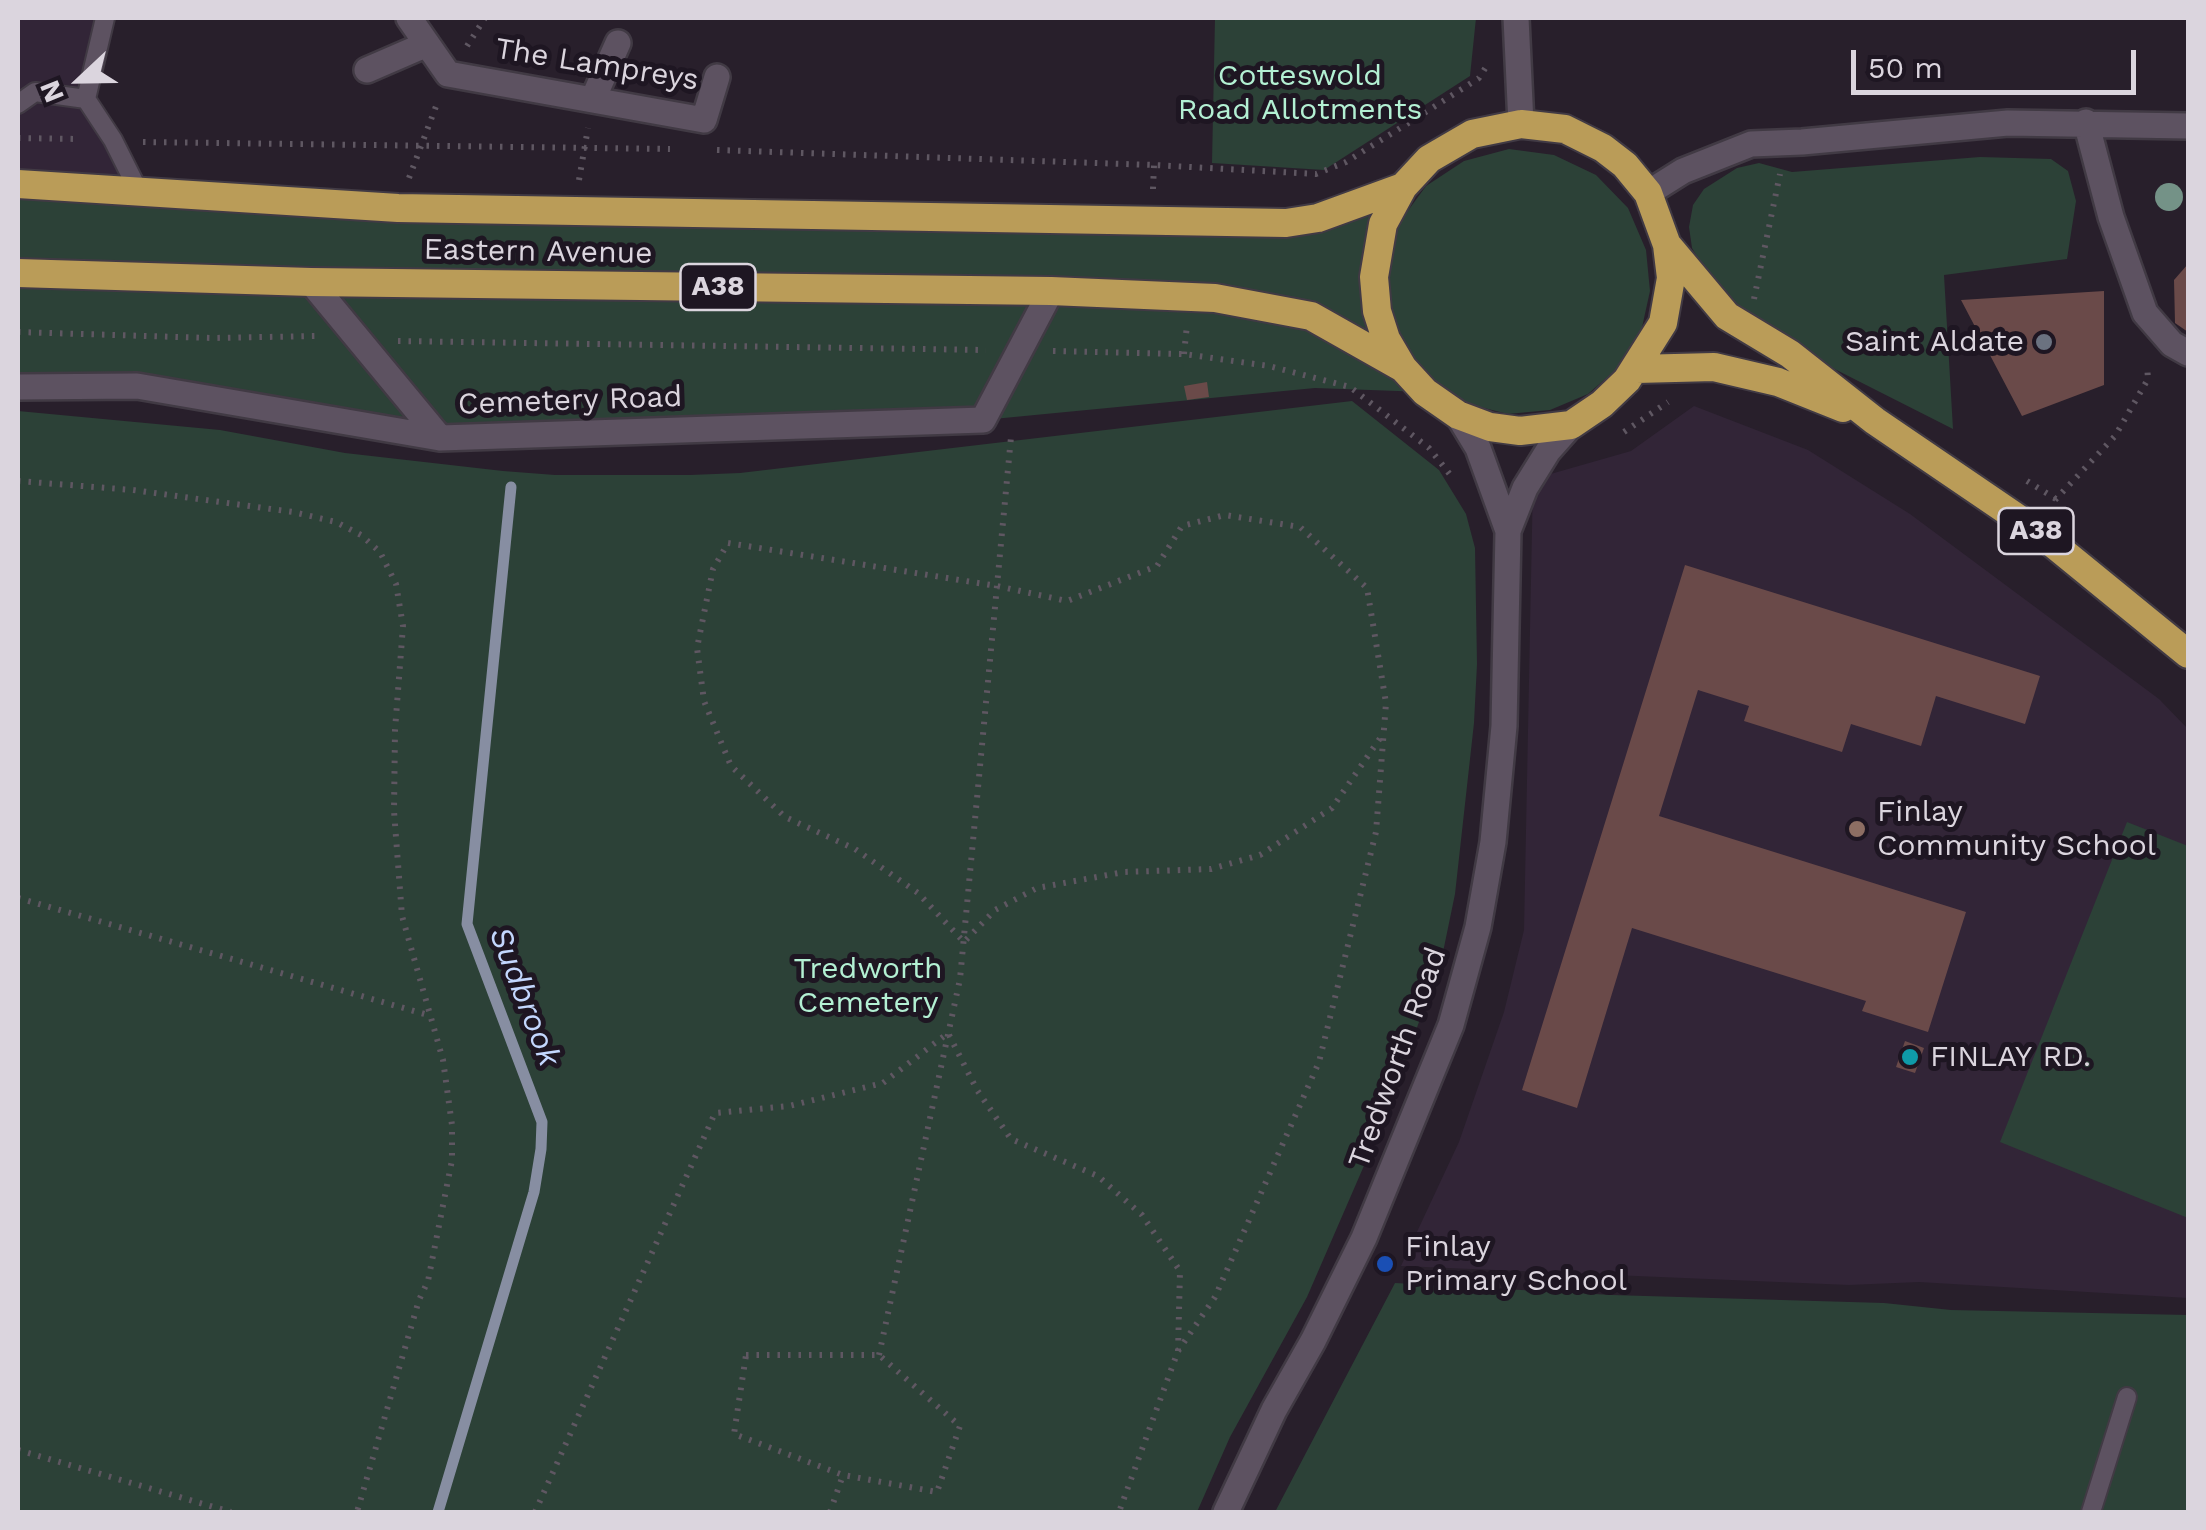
<!DOCTYPE html>
<html>
<head>
<meta charset="utf-8">
<style>
  body { margin:0 }
  #map { position:relative; width:2206px; height:1530px; overflow:hidden; background:#281f2b; font-family:"Work Sans",sans-serif }
  canvas { display:block }
  .frame { position:absolute; inset:0; border:20px solid #dbd5de; pointer-events:none }
  .north { position:absolute; left:30px; top:30px; width:100px; height:100px; -webkit-text-stroke:8px #1e1622; paint-order:stroke; rotate:248deg; font-size:28px; font-weight:700; line-height:40px; text-align:center; color:#dbd5de }
  .north::after { content:''; display:block; margin:auto; width:35px; height:45px; background:#dbd5de; clip-path:polygon(50% 0,100% 100%,50% 72%,0 100%) }
  .scale { position:absolute; left:1851px; top:50px; width:285px; height:45px; box-sizing:border-box; border:5px solid #dbd5de; border-top:0; padding-left:12px; font-size:30px; line-height:35px; white-space:nowrap; color:#dbd5de; -webkit-text-stroke:8px #1e1622; paint-order:stroke }
</style>
</head>
<body>
<div id="map">
<canvas width="2206" height="1530"></canvas>
<div class="frame"></div>
<div class="north">N</div>
<div class="scale">50 m</div>
</div>
<script>
const ctx = document.querySelector('canvas').getContext('2d');
ctx.lineJoin = 'round';
function paint(path, color) { ctx.fillStyle = color; ctx.fill(path, 'evenodd'); }
const shape = rows => new Path2D(rows.map(r => 'M' + r).join(''));
function stroke(path, color, width, dash) { ctx.strokeStyle = color; ctx.lineWidth = width; ctx.lineCap = dash ? 'butt' : 'round'; ctx.setLineDash(dash || []); ctx.stroke(path); }
function label(font, color, halo, rows, align = 'center') {
  ctx.font = font + ' "Work Sans",sans-serif'; ctx.lineWidth = 10; ctx.setLineDash([]); ctx.textBaseline = 'middle'; ctx.strokeStyle = halo; ctx.fillStyle = color; for (const [text, x, y, turn = 0] of rows) {
    ctx.save(); ctx.translate(x, y); ctx.rotate((+turn || 0) * Math.PI / 180); ctx.textAlign = isNaN(turn) ? turn : align; if (halo) ctx.strokeText(text, 0, 0); ctx.fillText(text, 0, 0); ctx.restore();
  }
}
const built = shape([
  [18,18,105,18,86,99,140,194,18,184],
  [1694,406,1808,450,1910,514,2159,699,2188,729,2188,1298,1919,1282,1849,1285,1401,1266,1459,1142,1504,1012,1524,930,1533,479,1631,451]
]);
const green = shape([
  [1215,18,1354,20,1476,18,1470,76,1324,170,1212,163],
  [1509,149,1554,155,1596,175,1628,208,1646,250,1650,291,1641,332,1619,367,1588,394,1550,410,1508,414,1468,404,1433,383,1425,392,1315,388,983,420,440,438,137,386,18,387,18,184,1152,218,1350,208,1404,216,1426,186,1464,161],
  [1980,157,2051,159,2068,171,2076,201,2067,259,1944,275,1953,429,1791,347,1760,325,1714,287,1692,248,1689,227,1693,205,1704,189,1737,168,1759,163,1792,172],
  [1352,401,1439,470,1466,514,1475,548,1477,664,1474,723,1455,894,1442,957,1386,1115,1307,1297,1230,1437,1197,1512,18,1512,18,411,220,430,345,453,503,471,555,475,690,475,740,473],
  [2127,822,2188,846,2188,1218,2000,1142],
  [1395,1283,1612,1295,1884,1303,1951,1310,2188,1315,2188,1512,1275,1512]
]);
const stream = shape([
  [438,1512,534,1192,541,1149,542,1122,467,924,511,487]
]);
const building = shape([
  [2188,264,2188,332,2175,323,2174,280],
  [2104,291,2104,385,2022,416,1961,300],
  [1207,382,1209,397,1187,400,1184,386],
  [1685,565,2040,676,2025,724,1936,696,1921,746,1851,724,1842,752,1744,721,1749,706,1698,690,1659,816,1966,912,1928,1032,1862,1011,1866,1001,1632,928,1577,1108,1522,1090],
  [1905,1041,1924,1048,1915,1073,1896,1067]
]);
const path = shape([
  [467,46,485,18],
  [18,138,80,139],
  [143,142,670,149],
  [717,150,1154,165,1316,174,1346,162,1429,110,1479,78,1486,67],
  [409,178,438,101],
  [579,180,588,128],
  [1153,189,1154,165],
  [1754,299,1780,174],
  [18,332,211,338,316,336],
  [398,341,986,350],
  [1053,351,1184,354,1269,366,1350,387,1429,448,1452,477],
  [1184,354,1187,325],
  [1624,432,1668,402],
  [18,481,133,490,293,512,336,522,361,535,380,552,396,584,403,626,395,730,394,811,402,916,443,1060,452,1125,452,1160,428,1281,419,1300,357,1512],
  [2027,481,2056,499],
  [2055,500,2115,436,2148,379,2147,365],
  [18,898,428,1015],
  [1178,1351,1215,1297,1319,1062,1376,832,1386,703,1367,588,1300,527,1225,515,1182,526,1157,566,1067,601,997,586,728,543,713,569,697,648,704,701,731,766,785,817,855,849,918,893,964,942,995,910,1037,888,1124,872,1211,869,1260,855,1332,808,1383,734],
  [746,1355,879,1355,960,1426,937,1492,843,1475,734,1434,746,1355],
  [879,1355,960,979,1011,437],
  [18,1450,231,1512],
  [535,1512,715,1113,789,1106,883,1083,948,1033,977,1090,1011,1139,1098,1176,1142,1215,1180,1271,1178,1351,1119,1512],
  [830,1512,843,1475]
]);
const service = shape([
  [105,18,86,99,113,140,140,194],
  [18,104,35,92,86,99],
  [2091,1512,2127,1397]
]);
const minor = shape([
  [409,18,448,74,704,120,717,77],
  [1516,18,1521,124],
  [367,70,427,44],
  [593,99,618,43],
  [2086,122,2111,217,2145,313,2172,344,2188,353],
  [1648,193,1683,171,1751,144,1802,142,2008,123,2188,126],
  [311,282,440,438],
  [18,387,137,386,440,438,983,420,1051,291]
]);
const tertiary = shape([
  [1458,415,1478,448,1508,531],
  [1226,1512,1274,1410,1313,1341,1364,1238,1451,1025,1478,927,1493,842,1504,726,1508,531,1525,488,1548,451,1571,425]
]);
const trunk = shape([
  [1521,124,1565,129,1603,148,1625,165,1648,193,1667,245,1671,278,1663,323,1627,380,1602,404,1571,425,1520,431,1490,427,1458,415,1425,392,1403,368,1386,339,1377,311,1374,277,1383,224,1403,187,1429,159,1472,134,1521,124],
  [18,184,398,208,1286,223,1318,218,1403,187],
  [1669,247,1727,316,1790,354,1875,421,2041,534,2188,654],
  [18,273,311,282,1051,291,1215,298,1311,316,1403,368],
  [1636,369,1714,367,1778,382,1843,408]
]);
const trees = [
  [2169,197]
];
const markers = [
  [2044,342,10,"#6b7280"],
  [1857,829,10,"#8d6e63"],
  [1910,1057,10,"#0f9aa8"],
  [1385,1264,10,"#1a4fb4"]
];
const shields = [
  [718,287,75],
  [2036,531,75]
];
const shieldNames = [
  ["A38",718,287],
  ["A38",2036,531]
];
const streetNames = [
  ["The Lampreys",597,65,9],
  ["Eastern Avenue",538,252,1],
  ["Cemetery Road",570,401,-2],
  ["Tredworth Road",1398,1058,-70]
];
const parkNames = [
  ["Cotteswold",1300,76],
  ["Road Allotments",1300,110],
  ["Tredworth",868,969],
  ["Cemetery",868,1003]
];
const poiNames = [
  ["Saint Aldate",2024,342,"right"],
  ["Finlay",1877,812],
  ["Community School",1877,846],
  ["FINLAY RD.",1930,1057],
  ["Finlay",1405,1247],
  ["Primary School",1405,1281]
];
const waterNames = [
  ["Sudbrook",524,997,69]
];
paint(built, '#322537');
paint(green, '#2c4137');
stroke(stream, '#878ea2', 11);
paint(building, '#6a4a49');
stroke(service, '#413a44', 22);
stroke(minor, '#413a44', 30);
stroke(tertiary, '#413a44', 30);
stroke(trunk, '#413a44', 32);
stroke(path, '#5f5762', 6, [2.5, 8]);
stroke(service, '#5d5261', 18);
stroke(minor, '#5d5261', 25);
stroke(tertiary, '#5d5261', 25);
stroke(trunk, '#ba9c58', 28);
ctx.fillStyle = '#749287';
for (const [x, y] of trees) { ctx.beginPath(); ctx.arc(x, y, 14, 0, 2 * Math.PI); ctx.fill(); }
for (const [x, y, r, color] of markers) { const dot = new Path2D(); dot.arc(x, y, r, 0, 2 * Math.PI); ctx.fillStyle = color; ctx.fill(dot); stroke(dot, '#1e1622', 4); }
for (const [x, y, w] of shields) { const box = new Path2D(); box.roundRect(x - w / 2, y - 23, w, 46, 8); ctx.fillStyle = '#1e1622'; ctx.fill(box); stroke(box, '#dbd5de', 2.5); }
label('bold 28px', '#dbd5de', null, shieldNames);
label('30px', '#dbd5de', '#1e1622', streetNames);
label('30px', '#b3f0d3', '#1e1622', parkNames);
label('30px', '#dbd5de', '#1e1622', poiNames, 'left');
label('italic 32px', '#c3d7fe', '#1e1622', waterNames);
</script>
</body>
</html>
